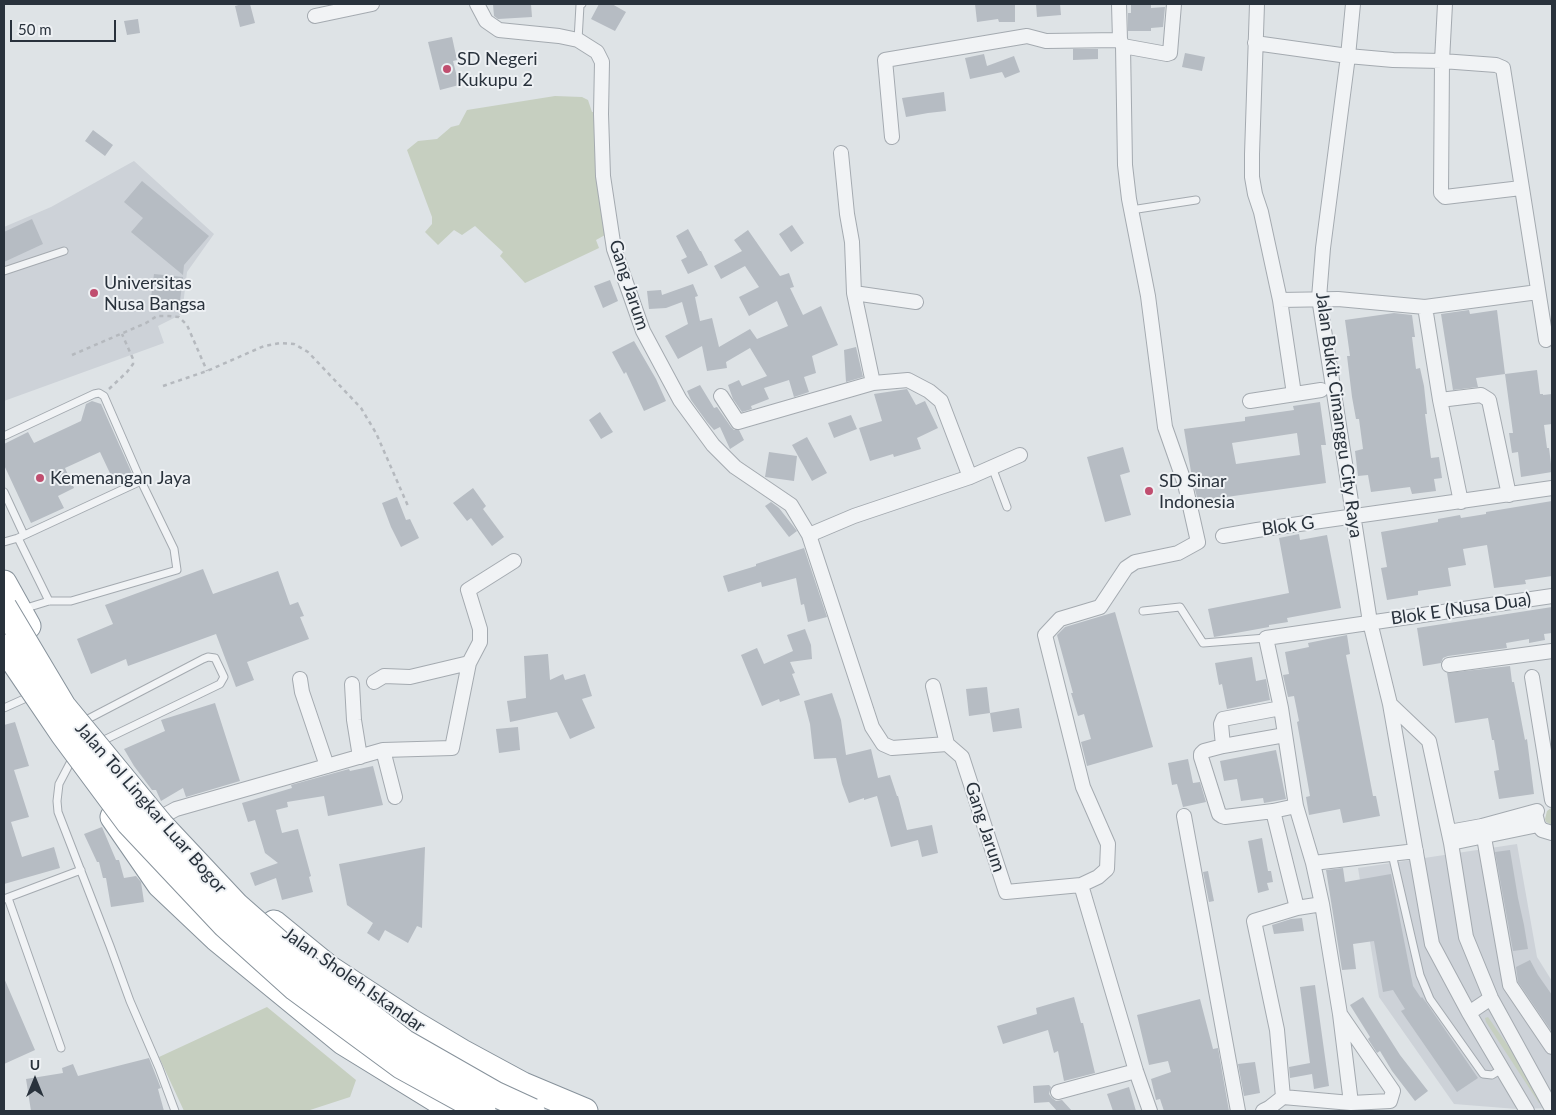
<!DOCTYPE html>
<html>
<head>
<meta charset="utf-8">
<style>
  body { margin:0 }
  #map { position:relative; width:1556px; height:1115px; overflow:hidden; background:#dee3e6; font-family:Lato,sans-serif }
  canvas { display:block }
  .frame { position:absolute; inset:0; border:5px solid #29323c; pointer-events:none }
  .north { position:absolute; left:10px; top:1055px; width:50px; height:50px; -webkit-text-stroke:4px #eef1f4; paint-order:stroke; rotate:0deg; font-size:14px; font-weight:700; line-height:20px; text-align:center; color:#29323c }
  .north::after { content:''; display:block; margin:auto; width:18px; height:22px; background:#29323c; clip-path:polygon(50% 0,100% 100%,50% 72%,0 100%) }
  .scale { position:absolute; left:10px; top:20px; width:106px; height:22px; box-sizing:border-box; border:2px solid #29323c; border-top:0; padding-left:6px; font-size:15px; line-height:18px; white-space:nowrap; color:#29323c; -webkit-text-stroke:4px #eef1f4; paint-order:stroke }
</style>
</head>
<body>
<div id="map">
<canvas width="1556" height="1115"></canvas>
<div class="frame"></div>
<div class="north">U</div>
<div class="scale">50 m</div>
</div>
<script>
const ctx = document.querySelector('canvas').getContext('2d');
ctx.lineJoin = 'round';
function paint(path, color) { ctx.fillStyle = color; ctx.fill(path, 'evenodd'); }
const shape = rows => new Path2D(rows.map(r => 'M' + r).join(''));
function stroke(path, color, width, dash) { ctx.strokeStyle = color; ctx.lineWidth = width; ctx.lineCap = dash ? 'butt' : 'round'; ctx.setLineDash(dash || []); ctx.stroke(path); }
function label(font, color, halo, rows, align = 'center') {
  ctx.font = font + ' Lato,sans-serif'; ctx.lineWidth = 4; ctx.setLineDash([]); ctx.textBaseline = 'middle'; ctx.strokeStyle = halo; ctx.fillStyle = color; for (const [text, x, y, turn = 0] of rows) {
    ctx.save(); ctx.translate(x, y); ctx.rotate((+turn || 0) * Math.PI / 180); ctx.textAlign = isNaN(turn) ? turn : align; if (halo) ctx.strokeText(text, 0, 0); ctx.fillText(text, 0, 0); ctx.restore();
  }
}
const built = shape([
  [134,161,214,234,187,272,182,314,158,326,164,343,4,401,4,227,51,207],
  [1517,844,1537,957,1552,981,1552,1108,1517,1109,1454,1104,1379,997,1358,868]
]);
const green = shape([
  [555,96,582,97,588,100,592,112,601,111,605,235,596,240,599,248,525,283,500,256,503,252,475,226,462,235,454,230,438,245,425,232,432,224,432,217,407,150,418,141,437,139,451,127,459,125,467,110],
  [1551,808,1552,808,1552,825,1546,822,1545,819,1547,811],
  [267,1007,356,1080,350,1097,307,1111,184,1111,159,1057],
  [1488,1017,1545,1099,1543,1104,1539,1103,1486,1022,1485,1018]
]);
const building = shape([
  [242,4,250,4,255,23,240,27,235,6],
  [493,4,531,4,532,17,498,19,494,16],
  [599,4,612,4,626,12,615,31,591,19],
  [975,4,1015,4,1015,22,999,22,998,19,977,22],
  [1036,4,1060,4,1061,15,1037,17],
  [1131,4,1151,4,1151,8,1165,7,1163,27,1151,28,1151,31,1128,31,1128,13,1131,13],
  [138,19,140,33,127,35,124,21],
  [452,37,457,60,453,61,459,85,440,90,428,42],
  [1073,49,1098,49,1098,59,1073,60],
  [1185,53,1205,57,1202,71,1182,67],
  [984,54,987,66,1014,56,1020,72,1005,78,1002,72,970,79,965,58],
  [944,92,946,111,928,113,906,117,902,98],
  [93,130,113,145,105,156,85,141],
  [142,181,209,236,184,265,183,275,131,232,143,218,124,202],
  [32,219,43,244,4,262,4,232],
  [792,225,804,243,791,252,779,234],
  [688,229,700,251,701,251,708,265,688,274,681,260,687,257,676,236],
  [748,230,780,276,789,273,794,287,790,288,803,315,821,306,838,345,812,356,816,373,804,377,809,392,794,397,789,380,764,388,769,399,751,406,752,409,742,412,733,399,728,385,739,380,742,386,767,376,750,348,726,362,727,368,707,371,702,346,678,359,665,336,688,324,682,302,666,308,649,309,647,291,661,290,662,295,693,284,698,296,695,297,700,321,712,318,719,347,750,329,757,339,788,326,777,301,749,316,739,297,759,287,745,266,721,279,714,266,742,251,734,240],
  [154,274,183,277,179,309,150,305],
  [610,280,618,301,603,308,594,286],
  [1469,310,1470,314,1497,310,1505,374,1476,378,1478,387,1453,390,1441,314],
  [1394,313,1412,315,1415,337,1412,337,1416,369,1420,368,1424,386,1427,414,1425,414,1431,458,1439,457,1442,478,1434,479,1436,491,1412,494,1410,487,1371,492,1368,475,1358,476,1355,451,1363,449,1359,419,1356,419,1352,397,1347,356,1350,356,1345,320],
  [634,341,656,379,666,401,644,411,626,372,624,374,612,352],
  [856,347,863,377,846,382,844,350],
  [1537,370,1540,394,1543,394,1543,395,1552,394,1552,424,1544,425,1547,448,1549,448,1552,472,1521,477,1518,452,1512,453,1509,433,1513,433,1505,374],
  [700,385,714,408,717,407,731,427,734,430,739,430,744,440,730,449,720,427,714,430,707,422,691,400,687,391],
  [907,389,916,405,925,401,938,428,917,438,921,449,894,457,893,454,870,461,859,428,882,421,874,394],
  [92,401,101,404,134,478,116,486,100,452,65,468,74,488,58,496,64,508,31,523,4,465,4,444,28,432,34,443,81,421,86,404],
  [1320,402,1326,445,1321,445,1326,483,1198,501,1192,478,1184,429,1245,421,1245,417,1294,410,1293,406],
  [1297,433,1300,455,1236,464,1232,443],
  [600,412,613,432,601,439,589,420],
  [851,415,857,429,834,438,828,423],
  [807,437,827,473,812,481,792,445],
  [1123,447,1130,472,1120,475,1131,515,1105,522,1087,457],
  [769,452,797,456,794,481,765,477],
  [473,488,486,506,483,509,504,537,492,546,471,518,467,521,453,503],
  [397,497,406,520,410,519,419,538,401,547,391,527,382,503],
  [1552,501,1552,576,1525,580,1526,584,1494,588,1487,545,1463,549,1466,565,1448,568,1451,586,1418,591,1418,595,1387,600,1381,568,1387,567,1381,532,1438,522,1438,519,1460,515,1461,518,1486,514,1486,512],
  [771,502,779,508,797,531,789,537,765,506],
  [1299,534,1300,540,1327,535,1341,608,1287,618,1288,622,1269,625,1269,627,1214,637,1208,609,1289,593,1279,538],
  [804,548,827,617,808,622,804,604,801,605,796,578,762,587,761,582,728,592,723,576,756,566,756,564],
  [203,569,213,594,278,571,290,605,298,602,304,616,300,617,309,639,247,662,254,680,236,687,216,634,128,666,126,659,91,674,77,639,113,624,105,605],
  [1552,607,1552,633,1544,634,1545,640,1529,643,1529,639,1506,643,1507,648,1448,656,1443,658,1441,663,1423,666,1417,628],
  [1115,612,1153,747,1087,766,1081,742,1091,739,1084,714,1078,716,1071,693,1073,693,1057,635,1065,627],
  [805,629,811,645,812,659,790,662,795,673,792,674,800,695,780,702,779,699,762,706,741,655,757,648,764,664,793,651,787,635],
  [1347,635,1350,654,1346,655,1373,796,1376,796,1380,816,1343,823,1340,809,1309,815,1306,797,1310,796,1297,722,1299,721,1294,696,1288,697,1283,675,1289,674,1285,652,1309,647,1308,643],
  [548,654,550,680,563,674,565,680,585,674,592,696,582,699,595,728,570,739,557,712,510,722,507,701,526,698,524,656],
  [1252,657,1256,681,1266,679,1270,700,1227,709,1222,684,1219,685,1215,663],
  [1510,666,1512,682,1514,682,1525,740,1527,739,1534,794,1499,799,1494,771,1499,770,1494,740,1492,740,1488,718,1455,723,1447,673],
  [987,687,990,713,969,716,966,689],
  [832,693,841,720,846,755,871,749,878,778,890,775,897,796,898,796,907,830,932,825,938,853,922,857,918,840,891,847,877,796,864,800,864,798,849,803,842,784,836,758,814,759,810,724,804,701],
  [215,703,240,781,186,797,183,788,161,801,156,790,152,790,134,766,124,749,165,731,161,720],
  [1019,708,1022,728,993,732,990,713],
  [15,722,29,766,14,770,29,817,11,822,22,857,54,847,60,868,4,884,4,725],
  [518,727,520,750,499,753,496,729],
  [1276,750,1286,799,1264,803,1263,798,1241,801,1237,779,1224,781,1220,761],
  [1188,759,1193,783,1200,782,1206,802,1183,807,1177,784,1172,785,1168,763],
  [373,766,383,805,328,816,324,796,287,802,288,807,276,810,282,833,298,829,311,876,309,877,313,892,282,900,276,878,255,886,250,873,278,863,265,853,255,820,248,822,242,803,292,788,291,785,349,769,350,771],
  [102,827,116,860,119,860,124,878,136,876,141,882,144,902,111,907,106,878,103,878,99,862,97,862,84,834],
  [1262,838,1268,871,1271,871,1273,882,1267,883,1269,890,1258,893,1248,841],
  [425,847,422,928,417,926,408,943,385,930,379,941,367,933,373,923,347,905,339,864],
  [1510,850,1518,898,1524,925,1528,949,1513,951,1495,852],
  [1343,868,1345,882,1391,874,1413,986,1421,998,1422,997,1428,1005,1478,1078,1457,1092,1401,1011,1405,1009,1393,990,1383,992,1374,941,1353,944,1356,969,1342,970,1326,870],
  [1208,871,1214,901,1209,902,1203,872],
  [1302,918,1304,931,1274,934,1272,925,1291,919],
  [1530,960,1538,975,1552,995,1552,1032,1518,982,1516,967],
  [4,978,35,1050,4,1064],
  [1315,985,1329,1086,1314,1089,1312,1074,1290,1078,1289,1067,1310,1063,1300,987],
  [1074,997,1081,1023,1083,1023,1095,1073,1064,1081,1058,1051,1054,1053,1048,1030,1003,1044,997,1026,1037,1014,1036,1008],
  [1363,997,1400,1055,1428,1091,1415,1101,1392,1071,1380,1051,1377,1053,1368,1039,1370,1037,1350,1005],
  [1200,999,1213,1049,1218,1048,1229,1111,1164,1111,1160,1099,1156,1100,1151,1079,1171,1072,1168,1061,1149,1065,1137,1015],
  [149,1058,160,1086,161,1088,158,1089,164,1111,31,1111,26,1079,63,1073,62,1068,73,1064,78,1076],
  [1255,1062,1260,1093,1244,1096,1238,1064],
  [1049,1085,1051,1087,1049,1094,1052,1098,1056,1101,1062,1100,1072,1111,1057,1111,1049,1102,1034,1103,1033,1086],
  [1129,1087,1136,1111,1113,1111,1107,1094]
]);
const path = shape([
  [72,355,146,323,157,316,168,316,179,317,187,325,207,371],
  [163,386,207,371,264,346,280,343,294,344,308,352,361,408,376,433,408,506],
  [109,389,127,372,133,364,133,359,122,334]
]);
const lane = shape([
  [578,40,580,5,582,4],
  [1131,210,1196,200],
  [4,271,64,251],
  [4,436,94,394,99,393,104,396,141,481,174,549,177,570,71,601,49,601,23,609],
  [992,467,1007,507],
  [4,492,24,535],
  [18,538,49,601],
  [4,542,18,538,141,481],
  [1143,611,1180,607,1203,643,1266,638],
  [4,708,24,699],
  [86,720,203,659,208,657,215,658,224,677,220,684,102,741],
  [70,763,59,784,57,801,58,812,110,946,130,1001,159,1068,175,1111],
  [1392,854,1420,975,1430,999,1483,1074,1492,1075,1502,1069],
  [8,898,61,1048],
  [4,899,81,870]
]);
const street = shape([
  [477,4,486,21,499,30,559,36,578,40,597,52,602,62,601,114,603,176,614,249,643,331,680,400,713,445,735,467,791,505,809,535,872,727,883,744,892,748,947,744,962,757,1006,892,1081,885,1136,1071,1150,1111],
  [1257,4,1252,154,1252,177,1255,194,1261,212,1280,300,1294,394],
  [1353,4,1348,56,1323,248,1319,298,1370,622,1390,704,1432,944,1469,1013,1527,1111],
  [1445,4,1442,61,1441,193,1445,197,1521,188],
  [315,16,372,4],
  [1255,43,1348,56,1393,60,1442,61,1496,65,1503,68,1546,340],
  [1123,46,1167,54,1170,53,1174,4],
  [892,137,885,60,1027,36,1046,41,1120,40],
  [854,293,916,302],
  [1280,300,1338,299,1425,307],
  [873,383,908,380,929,391,941,401,970,477],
  [721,396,738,422,873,383,854,293,852,242,847,214,841,153],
  [1440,400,1481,395,1489,400,1509,495],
  [1250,401,1321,390],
  [1461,502,1440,400,1425,307,1538,292],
  [809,535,854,516,970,477,1020,455],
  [1223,536,1257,530,1552,488],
  [1449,665,1552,651],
  [1532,677,1552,800],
  [300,679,302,692,327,766],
  [374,682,384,676,410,677,469,663,480,642,480,629,468,590,514,561],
  [352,684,354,720,360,757],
  [933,686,947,744],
  [1390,704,1429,741,1451,843,1466,937,1491,998,1552,1109],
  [1285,735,1223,746,1204,751,1201,754,1201,757,1219,814,1222,816,1225,817,1273,811,1296,806],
  [1223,746,1221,724,1223,719,1281,708],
  [383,750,395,797],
  [1273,811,1297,908,1254,921,1277,1030,1283,1097,1351,1103,1390,1101,1393,1091,1340,1014],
  [163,816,176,809,383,750,452,748,469,663],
  [1184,816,1238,1111],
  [1536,817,1538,825,1542,830,1552,833],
  [1482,826,1510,985,1552,1047],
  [1449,832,1482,826,1537,811],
  [1451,843,1538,825],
  [1416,851,1313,863,1296,806,1281,708,1266,638,1552,596],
  [1313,863,1322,904,1340,1014,1351,1103],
  [1081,885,1098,877,1107,869,1108,844,1083,787,1045,635,1060,619,1100,607,1126,568,1135,562,1178,553,1198,542,1185,484,1165,427,1148,296,1129,199,1125,165,1123,46,1120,40,1119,4],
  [1297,908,1322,904],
  [1469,1013,1491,998],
  [1058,1092,1136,1071],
  [1263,1111,1269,1108,1283,1097]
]);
const highway = shape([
  [4,583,28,626],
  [113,817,160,885,216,938,343,1042,455,1111],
  [274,923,329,968,410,1021,462,1052,523,1085,585,1111]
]);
const highwayBridge = shape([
  [4,607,63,706,161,825,237,906,303,964,404,1042,495,1094,532,1111],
  [4,647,63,734,129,823,225,925,295,988,401,1066,483,1111]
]);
const markers = [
  [447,69,5,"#c04e6f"],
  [94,293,5,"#c04e6f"],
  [40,478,5,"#c04e6f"],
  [1149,491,5,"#c04e6f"]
];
const poiNames = [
  ["SD Negeri",457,59],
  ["Kukupu 2",457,80],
  ["Universitas",104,283],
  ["Nusa Bangsa",104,304],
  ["Kemenangan Jaya",50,478],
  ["SD Sinar",1159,481],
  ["Indonesia",1159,502]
];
const streetNames = [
  ["Gang Jarum",629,285,72],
  ["Jalan Bukit Cimanggu City Raya",1339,415,82],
  ["Blok G",1288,526,-8],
  ["Blok E (Nusa Dua)",1461,609,-8],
  ["Jalan Tol Lingkar Luar Bogor",151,808,49],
  ["Gang Jarum",985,827,72],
  ["Jalan Sholeh Iskandar",354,980,35]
];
paint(built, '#cdd2d8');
paint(green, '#c6cfc0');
paint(building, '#b6bcc3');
stroke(lane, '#a4aab0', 9);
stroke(street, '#a4aab0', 16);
stroke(highway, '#87929b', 27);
stroke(path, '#b5b9be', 2.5, [4, 4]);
stroke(lane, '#f1f3f5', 7);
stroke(street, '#f1f3f5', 14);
stroke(highway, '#fff', 25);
stroke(highwayBridge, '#87929b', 27, []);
stroke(highwayBridge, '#fff', 25);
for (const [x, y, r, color] of markers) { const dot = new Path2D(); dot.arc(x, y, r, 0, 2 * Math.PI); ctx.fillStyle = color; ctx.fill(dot); stroke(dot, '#eef1f4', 2); }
label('18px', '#29323c', '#eef1f4', poiNames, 'left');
label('18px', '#29323c', '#eef1f4', streetNames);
</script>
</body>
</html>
